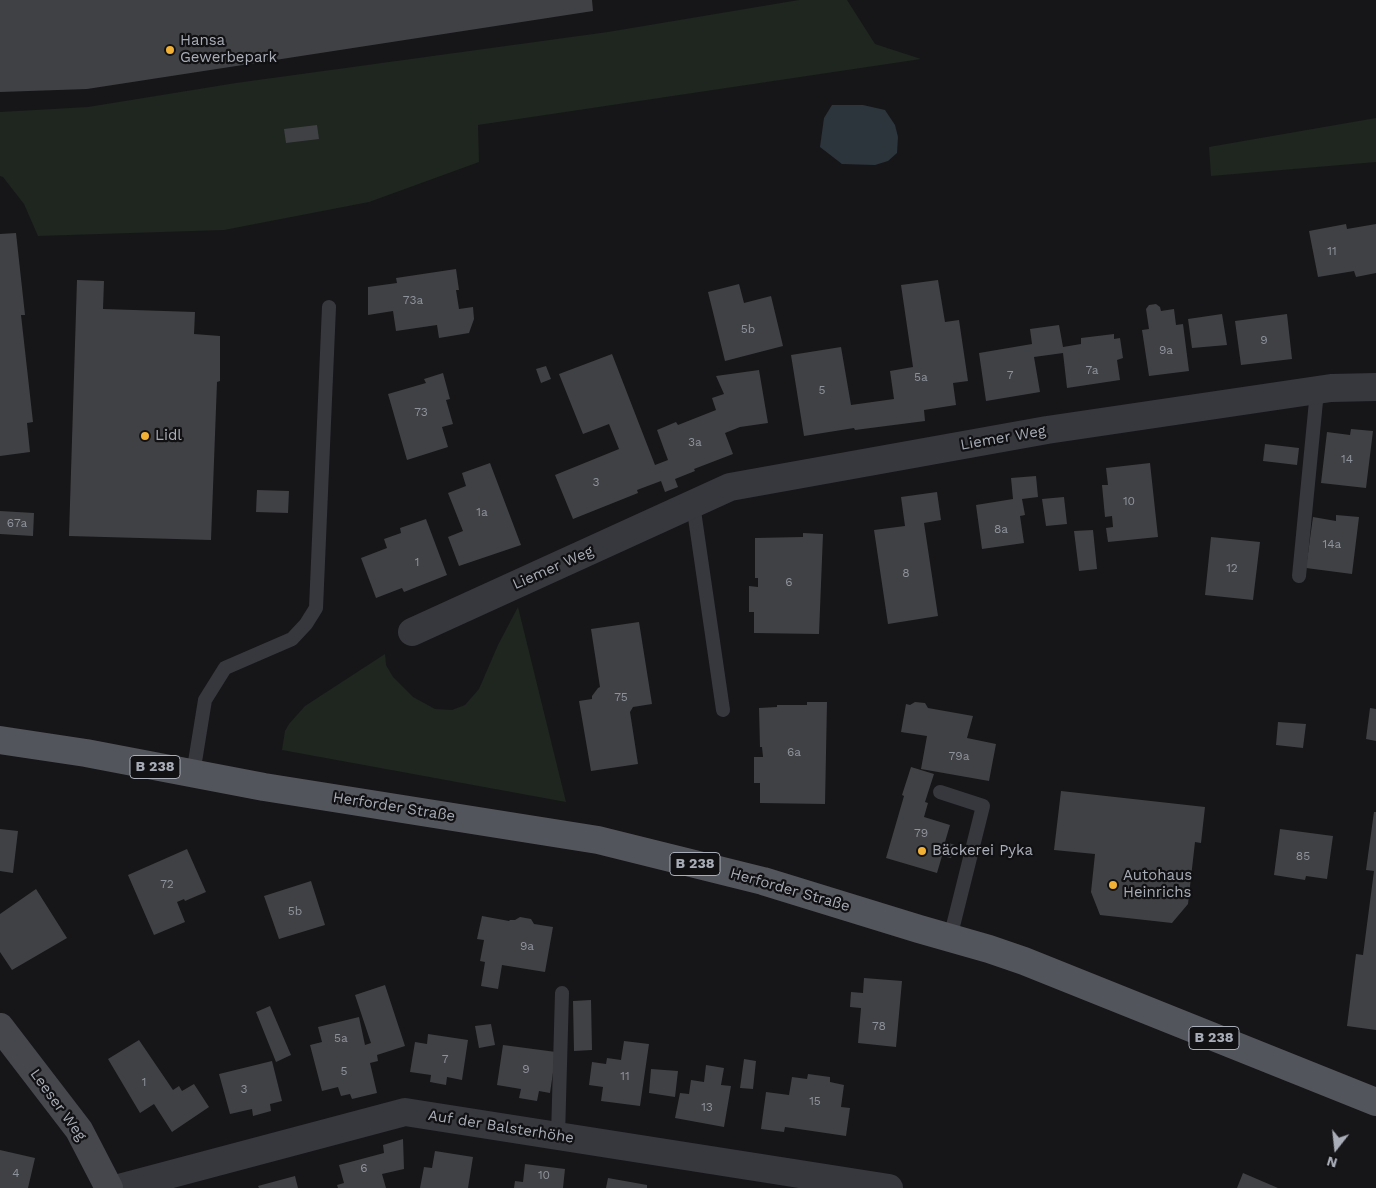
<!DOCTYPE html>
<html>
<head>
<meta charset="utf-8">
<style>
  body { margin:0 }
  #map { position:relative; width:1376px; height:1188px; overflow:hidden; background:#161618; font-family:"Work Sans",sans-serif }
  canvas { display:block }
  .north { position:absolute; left:1311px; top:1123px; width:50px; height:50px; -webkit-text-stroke:4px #111113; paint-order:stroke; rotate:196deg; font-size:14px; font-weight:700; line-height:20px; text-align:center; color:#a8adb8 }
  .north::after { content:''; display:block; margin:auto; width:18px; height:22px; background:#a8adb8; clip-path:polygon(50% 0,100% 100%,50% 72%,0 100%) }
</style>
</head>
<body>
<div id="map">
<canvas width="1376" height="1188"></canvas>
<div class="north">N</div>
</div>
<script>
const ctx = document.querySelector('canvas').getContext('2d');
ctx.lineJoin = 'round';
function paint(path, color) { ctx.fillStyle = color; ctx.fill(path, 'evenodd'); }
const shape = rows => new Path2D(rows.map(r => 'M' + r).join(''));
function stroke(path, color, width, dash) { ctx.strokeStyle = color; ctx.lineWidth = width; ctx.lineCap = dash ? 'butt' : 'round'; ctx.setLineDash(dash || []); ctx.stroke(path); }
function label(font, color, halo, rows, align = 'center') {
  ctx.font = font + ' "Work Sans",sans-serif'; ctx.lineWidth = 4.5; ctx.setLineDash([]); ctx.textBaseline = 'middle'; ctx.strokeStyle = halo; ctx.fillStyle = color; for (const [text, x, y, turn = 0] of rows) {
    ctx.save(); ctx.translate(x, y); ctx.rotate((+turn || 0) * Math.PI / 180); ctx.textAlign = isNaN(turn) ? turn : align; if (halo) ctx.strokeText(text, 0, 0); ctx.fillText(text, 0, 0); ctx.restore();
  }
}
const green = shape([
  [799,0,847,0,875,44,921,59,478,125,479,162,369,202,224,230,38,236,24,204,3,177,0,176,0,112,88,107,236,83,608,32],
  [1376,118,1376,162,1211,176,1209,147],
  [518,607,566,802,282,750,285,731,289,724,305,706,385,654,386,665,393,677,413,697,435,709,452,710,465,705,479,689,498,645]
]);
const water = shape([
  [832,105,863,105,885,110,895,125,898,137,897,153,888,161,875,165,842,164,820,147,824,118]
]);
const building = shape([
  [0,0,592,0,593,11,87,89,0,92],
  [317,125,319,139,286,143,284,129],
  [1346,224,1347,229,1376,224,1376,273,1356,277,1354,271,1318,277,1309,231],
  [16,233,25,315,21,315,33,422,27,423,30,452,0,456,0,234],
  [456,269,459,290,456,290,459,309,473,307,474,319,469,333,439,338,437,325,396,331,393,311,368,315,368,287,397,283,396,278],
  [77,280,104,281,103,309,195,312,194,334,220,336,220,381,217,382,211,540,69,536],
  [938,280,945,322,959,320,968,381,953,383,956,405,924,410,925,421,855,430,854,428,804,436,791,355,841,347,851,405,894,399,890,371,913,367,901,285],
  [739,284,744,303,771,296,783,346,725,361,708,292],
  [1156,304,1160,307,1161,311,1174,309,1176,325,1183,324,1189,371,1149,376,1142,330,1149,329,1146,309,1149,305],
  [1222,314,1227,345,1192,348,1188,319],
  [1287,314,1292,359,1241,365,1235,321],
  [1059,325,1063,347,1081,344,1081,338,1114,334,1114,339,1120,338,1123,358,1117,360,1120,380,1067,388,1063,353,1034,357,1040,392,986,401,979,353,1032,344,1030,329],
  [612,354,655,465,668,460,657,430,676,422,678,425,716,410,712,398,724,394,716,376,759,370,768,423,740,427,725,433,733,454,694,469,695,471,675,479,678,487,665,492,661,481,637,490,638,493,573,519,555,475,619,449,609,424,583,434,559,374],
  [546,366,551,379,541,383,536,369],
  [443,373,450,399,446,400,453,424,442,427,448,447,407,460,388,394,426,383,424,379],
  [1351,429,1373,431,1366,488,1321,483,1327,432,1350,435],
  [1265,444,1299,448,1297,465,1263,461],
  [490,463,521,545,459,566,448,537,463,531,448,493,466,486,462,473],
  [1150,463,1158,537,1108,542,1106,528,1113,527,1112,516,1105,517,1102,485,1108,485,1106,468],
  [1036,476,1038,497,1022,499,1025,515,1020,516,1024,543,982,549,976,505,1013,499,1011,478],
  [257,490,289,491,288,513,256,512],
  [937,492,941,520,924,523,938,616,888,624,874,530,905,526,901,497],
  [1064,497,1067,524,1046,526,1042,499],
  [0,511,34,513,33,536,0,534],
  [1336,515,1359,517,1352,574,1306,568,1313,517,1336,521],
  [426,519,447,575,404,592,402,588,376,598,361,558,387,548,384,539,401,533,400,528],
  [1093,530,1097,569,1079,571,1074,531],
  [803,533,823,534,819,634,754,633,754,612,749,612,749,586,758,587,758,578,755,578,755,538,803,537],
  [1211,537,1260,542,1253,600,1205,595],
  [639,622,652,704,633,707,630,712,638,764,591,771,579,701,592,699,592,696,598,688,600,687,591,629],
  [807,702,827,702,825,804,760,803,760,783,754,783,754,757,763,757,762,747,760,747,759,708,777,707,777,705,807,705],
  [915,702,925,703,928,708,973,716,967,738,996,744,989,781,921,769,927,736,901,732,906,704,910,705],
  [1370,708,1376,709,1376,741,1366,739],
  [1278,722,1306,724,1303,748,1276,745],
  [911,767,934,774,925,802,928,803,924,817,950,825,945,842,955,845,951,858,942,856,937,873,886,858,904,796,902,795],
  [1061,791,1205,807,1201,843,1195,842,1188,904,1172,923,1100,915,1091,892,1095,854,1054,850],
  [1374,812,1376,812,1376,1030,1347,1026,1356,954,1363,955,1374,871,1366,870],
  [0,829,18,831,13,873,0,871],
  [1280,829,1333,836,1327,879,1306,876,1305,880,1274,875],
  [187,849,206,892,185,901,184,899,177,902,185,922,154,935,128,875],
  [311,881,325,925,279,939,264,896],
  [36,889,67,938,12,970,0,952,0,914],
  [482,916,509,921,510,920,515,920,520,917,531,919,534,924,553,927,545,972,502,965,498,989,481,986,485,962,480,961,484,940,477,939],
  [864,978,902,981,896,1047,858,1043,861,1008,850,1007,851,992,863,993],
  [385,985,405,1046,377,1055,378,1061,370,1063,377,1093,352,1099,350,1094,341,1096,338,1087,322,1091,310,1045,322,1042,318,1027,359,1017,365,1045,371,1043,355,995],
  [591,1000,592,1050,574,1051,573,1001],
  [270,1006,291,1055,276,1062,256,1012],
  [491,1024,495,1045,479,1048,475,1026],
  [428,1034,468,1040,462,1080,447,1077,446,1085,430,1082,431,1075,410,1072,415,1042,427,1044],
  [139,1040,173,1090,179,1086,182,1091,194,1084,209,1107,172,1132,154,1104,140,1113,108,1059],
  [624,1041,649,1044,640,1106,601,1101,603,1087,589,1085,592,1062,606,1064,607,1058,621,1060],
  [503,1045,556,1052,550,1093,539,1091,537,1101,519,1098,521,1089,497,1085],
  [744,1059,756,1061,753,1089,740,1088],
  [272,1061,282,1101,270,1104,271,1111,253,1116,252,1109,230,1114,219,1074],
  [706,1065,724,1068,721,1085,731,1086,724,1127,675,1118,680,1093,689,1094,691,1080,704,1082],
  [651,1069,678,1071,675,1097,649,1093],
  [808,1074,830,1077,830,1082,844,1085,841,1107,850,1108,846,1136,785,1127,784,1132,761,1129,766,1092,789,1095,792,1077,807,1079],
  [403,1139,404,1169,382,1174,386,1188,338,1188,337,1185,344,1183,339,1165,384,1153,383,1145],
  [0,1150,35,1158,28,1188,0,1188],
  [435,1151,473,1157,468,1188,420,1188,424,1167,432,1168],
  [525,1164,565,1169,563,1188,514,1188,515,1181,523,1182],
  [1243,1173,1278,1188,1237,1188],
  [295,1176,298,1188,259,1188,258,1186],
  [608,1178,647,1185,647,1188,606,1188]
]);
const lane = shape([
  [693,504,723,710],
  [1299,576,1317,391],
  [193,774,205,700,225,668,292,639,306,624,316,608,329,307],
  [940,792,983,806,950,938],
  [558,1136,562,993]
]);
const street = shape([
  [412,632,730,487,1047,430,1331,388,1376,387],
  [119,1188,405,1112,889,1188]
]);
const secondary = shape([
  [0,1027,79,1130,109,1188]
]);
const primary = shape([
  [0,740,86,753,264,787,598,840,763,881,919,929,989,949,1024,961,1376,1102]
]);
const markers = [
  [170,50,5,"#f2b134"],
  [145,436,5,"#f2b134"],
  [922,851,5,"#f2b134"],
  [1113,885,5,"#f2b134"]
];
const numberNames = [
  ["11",1332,251],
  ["73a",413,300],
  ["5b",748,329],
  ["9",1264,340],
  ["9a",1166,350],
  ["7a",1092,370],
  ["7",1010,375],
  ["5a",921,377],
  ["5",822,390],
  ["73",421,412],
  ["3a",695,442],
  ["14",1347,459],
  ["3",596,482],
  ["10",1129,501],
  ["1a",482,512],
  ["67a",17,523],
  ["8a",1001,529],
  ["14a",1332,544],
  ["1",417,562],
  ["12",1232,568],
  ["8",906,573],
  ["6",789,582],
  ["75",621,697],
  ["6a",794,752],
  ["79a",959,756],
  ["79",921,833],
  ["85",1303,856],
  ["72",167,884],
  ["5b",295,911],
  ["9a",527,946],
  ["78",879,1026],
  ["5a",341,1038],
  ["7",445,1059],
  ["9",526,1069],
  ["5",344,1071],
  ["11",625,1076],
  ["1",144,1082],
  ["3",244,1089],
  ["15",815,1101],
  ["13",707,1107],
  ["6",364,1168],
  ["4",16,1173],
  ["10",544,1175]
];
const shields = [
  [155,767,50],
  [695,864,50],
  [1214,1038,50]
];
const shieldNames = [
  ["B 238",155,767],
  ["B 238",695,864],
  ["B 238",1214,1038]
];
const poiNames = [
  ["Hansa",180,41],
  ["Gewerbepark",180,58],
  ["Lidl",155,436],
  ["Bäckerei Pyka",932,851],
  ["Autohaus",1123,876],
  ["Heinrichs",1123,893]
];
const streetNames = [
  ["Liemer Weg",1003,438,-10],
  ["Liemer Weg",553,568,-24],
  ["Herforder Straße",394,807,9],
  ["Herforder Straße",790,890,16],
  ["Leeser Weg",58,1105,54],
  ["Auf der Balsterhöhe",501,1127,9]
];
paint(green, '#1e261f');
paint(water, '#2c353c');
paint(building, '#404145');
stroke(lane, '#37383d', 14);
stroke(street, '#37383d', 28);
stroke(secondary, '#45474d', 28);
stroke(primary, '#53555c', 28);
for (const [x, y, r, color] of markers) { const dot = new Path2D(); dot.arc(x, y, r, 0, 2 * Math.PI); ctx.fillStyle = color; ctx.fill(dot); stroke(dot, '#111113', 2); }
label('12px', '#8e929b', null, numberNames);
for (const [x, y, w] of shields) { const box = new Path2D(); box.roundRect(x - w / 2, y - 11.5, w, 23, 4); ctx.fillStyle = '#111113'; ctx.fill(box); stroke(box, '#a8adb8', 1); }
label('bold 14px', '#a8adb8', null, shieldNames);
label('15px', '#a8adb8', '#111113', poiNames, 'left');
label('15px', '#a8adb8', '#111113', streetNames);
</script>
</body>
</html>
